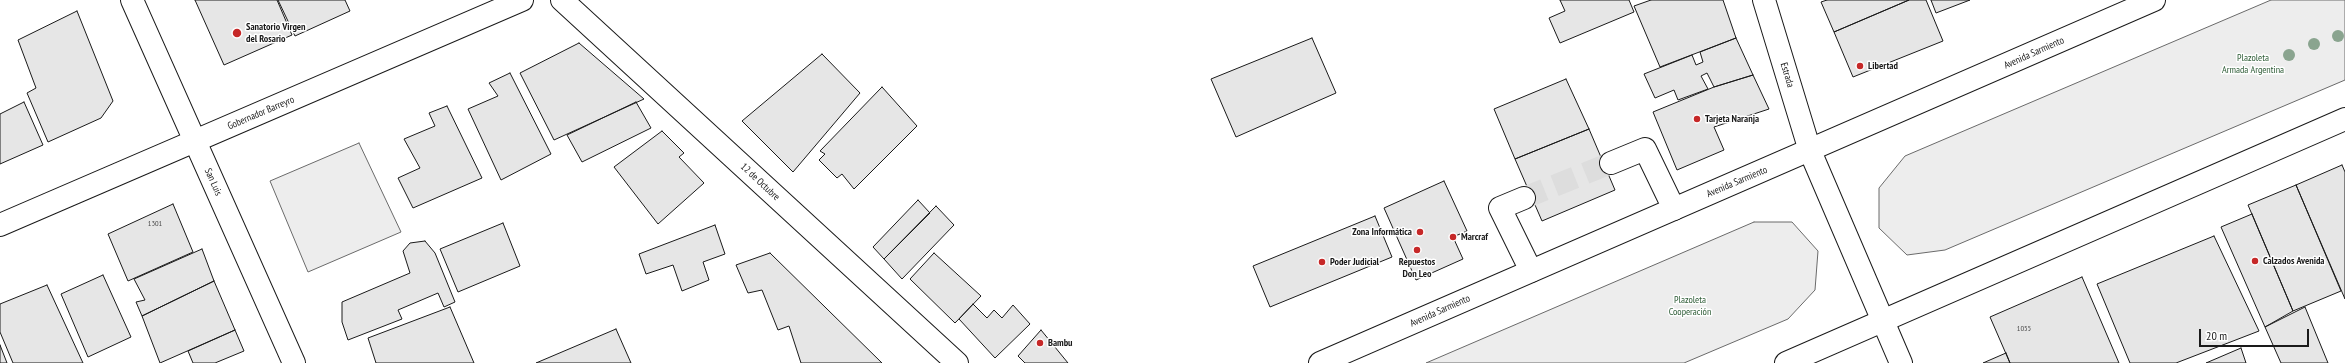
<!DOCTYPE html>
<html>
<head>
<meta charset="utf-8">
<style>
  body { margin:0 }
  #map { position:relative; width:2345px; height:363px; overflow:hidden; background:#fff; font-family:"PT Sans Narrow",sans-serif }
  canvas { display:block }
  .scale { position:absolute; left:2199px; top:329px; width:110px; height:18px; box-sizing:border-box; border:2px solid #1a1a1a; border-top:0; padding-left:5px; font-size:12px; line-height:14px; white-space:nowrap; color:#1a1a1a; -webkit-text-stroke:3px #fff; paint-order:stroke }
</style>
</head>
<body>
<div id="map">
<canvas width="2345" height="363"></canvas>
<div class="scale">20 m</div>
</div>
<script>
const ctx = document.querySelector('canvas').getContext('2d');
ctx.lineJoin = 'round';
function paint(path, color) { ctx.fillStyle = color; ctx.fill(path, 'evenodd'); }
const shape = rows => new Path2D(rows.map(r => 'M' + r).join(''));
function stroke(path, color, width, dash) { ctx.strokeStyle = color; ctx.lineWidth = width; ctx.lineCap = dash ? 'butt' : 'round'; ctx.setLineDash(dash || []); ctx.stroke(path); }
function label(font, color, halo, rows, align = 'center') {
  ctx.font = font + ' "PT Sans Narrow",sans-serif'; ctx.lineWidth = 3; ctx.setLineDash([]); ctx.textBaseline = 'middle'; ctx.strokeStyle = halo; ctx.fillStyle = color; for (const [text, x, y, turn = 0] of rows) {
    ctx.save(); ctx.translate(x, y); ctx.rotate((+turn || 0) * Math.PI / 180); ctx.textAlign = isNaN(turn) ? turn : align; if (halo) ctx.strokeText(text, 0, 0); ctx.fillText(text, 0, 0); ctx.restore();
  }
}
const built = shape([
  [2271,0,2345,0,2345,80,1945,250,1907,255,1879,228,1879,188,1905,156,2271,0],
  [359,143,401,232,308,272,270,181,359,143],
  [1754,222,1792,222,1818,251,1815,290,1788,319,1684,363,1426,363,1754,222]
]);
const building = shape([
  [195,0,277,0,292,35,224,65,195,0],
  [278,0,345,0,350,11,295,36,278,0],
  [1560,0,1629,0,1634,12,1560,43,1549,18,1565,11,1560,0],
  [1651,0,1723,0,1736,38,1660,67,1634,6,1651,0],
  [1827,0,1909,0,1834,32,1821,2,1827,0],
  [1909,0,1926,0,1943,41,1853,77,1834,32,1909,0],
  [1931,0,1970,0,1936,13,1931,0],
  [77,11,113,101,101,118,48,142,27,93,36,88,18,40,77,11],
  [1312,38,1336,93,1236,137,1211,79,1312,38],
  [1736,38,1753,75,1714,87,1707,73,1701,76,1708,89,1678,100,1674,90,1655,98,1644,74,1692,55,1696,65,1703,62,1700,52,1736,38],
  [579,43,644,99,554,140,520,73,579,43],
  [822,54,860,93,793,172,742,121,822,54],
  [510,73,551,154,501,180,468,109,498,96,489,83,510,73],
  [1753,75,1769,109,1714,127,1724,150,1677,170,1653,112,1714,87,1753,75],
  [1566,79,1589,129,1515,159,1494,109,1566,79],
  [882,87,917,126,854,189,842,174,837,178,819,160,825,154,820,151,882,87],
  [24,102,43,145,0,164,0,114,24,102],
  [636,102,651,128,582,162,567,135,636,102],
  [447,106,482,178,413,208,398,178,420,168,404,139,435,126,429,113,447,106],
  [1589,129,1615,190,1542,221,1515,159,1589,129],
  [662,131,684,153,679,157,704,183,658,224,614,167,662,131],
  [2342,165,2345,172,2345,299,2296,185,2342,165],
  [1444,181,1467,231,1453,237,1463,259,1416,280,1384,208,1444,181],
  [2296,185,2341,291,2293,311,2248,205,2296,185],
  [918,200,930,213,884,259,873,247,918,200],
  [173,204,193,252,128,281,108,234,173,204],
  [936,206,954,225,902,279,884,259,936,206],
  [2252,214,2293,311,2265,327,2221,227,2252,214],
  [1375,216,1392,257,1270,307,1253,266,1375,216],
  [503,223,520,266,458,292,440,249,503,223],
  [715,225,725,254,703,262,709,280,682,291,673,265,646,274,639,254,715,225],
  [2214,236,2259,331,2176,363,2130,363,2097,284,2214,236],
  [425,241,435,253,455,302,444,307,438,293,398,310,402,319,348,340,342,322,342,302,410,273,403,251,410,243,425,241],
  [202,249,214,281,142,316,136,302,145,300,134,279,202,249],
  [770,253,882,363,801,363,789,326,778,330,762,290,748,293,736,265,770,253],
  [934,253,981,296,955,323,910,279,934,253],
  [103,275,131,337,88,357,61,294,103,275],
  [2082,277,2119,363,2010,363,1990,317,2082,277],
  [214,281,235,330,160,363,142,316,214,281],
  [47,285,83,363,13,363,0,332,0,304,47,285],
  [973,304,987,318,994,310,1002,318,1013,305,1030,324,995,358,959,319,973,304],
  [450,307,474,363,376,363,368,338,450,307],
  [2305,307,2328,363,2281,363,2265,327,2305,307],
  [616,329,631,363,536,363,616,329],
  [235,330,244,351,215,363,193,363,188,351,235,330],
  [1041,330,1068,363,1025,363,1018,356,1041,330],
  [0,345,7,363,0,363,0,345],
  [2241,348,2246,363,2206,363,2241,348],
  [2006,353,2010,363,1983,363,2006,353]
]);
const minorTunnel = shape([
  [1524,198,1611,163]
]);
const minor = shape([
  [562,0,957,363],
  [1764,0,1810,151,1901,363],
  [1611,163,1645,149,1674,209],
  [1524,198,1500,208,1531,271],
  [0,225,522,0]
]);
const major = shape([
  [132,0,294,363],
  [1320,363,2154,0],
  [1786,363,2345,119]
]);
const trees = [
  [2338,36],
  [2314,44],
  [2289,55]
];
const markers = [
  [237,33,5,"#c62828"],
  [1860,66,4,"#c62828"],
  [1697,119,4,"#c62828"],
  [1420,232,4,"#c62828"],
  [1453,237,4,"#c62828"],
  [1417,250,4,"#c62828"],
  [2255,261,4,"#c62828"],
  [1322,262,4,"#c62828"],
  [1040,343,4,"#c62828"]
];
const numberNames = [
  ["1301",155,224],
  ["1055",2024,329]
];
const poiNames = [
  ["Sanatorio Virgen",246,27],
  ["del Rosario",246,39],
  ["Libertad",1868,66],
  ["Tarjeta Naranja",1705,119],
  ["Zona Informática",1412,232,"right"],
  ["Marcraf",1461,237],
  ["Calzados Avenida",2263,261],
  ["Poder Judicial",1330,262],
  ["Repuestos",1417,262,"center"],
  ["Don Leo",1417,274,"center"],
  ["Bambu",1048,343]
];
const streetNames = [
  ["Avenida Sarmiento",2034,53,-24],
  ["Estrada",1787,75,73],
  ["Gobernador Barreyro",261,113,-23],
  ["San Luis",213,182,66],
  ["12 de Octubre",760,182,43],
  ["Avenida Sarmiento",1737,182,-23],
  ["Avenida Sarmiento",1440,311,-24]
];
const parkNames = [
  ["Plazoleta",2253,58],
  ["Armada Argentina",2253,70],
  ["Plazoleta",1690,300],
  ["Cooperación",1690,312]
];
paint(built, '#ededed');
stroke(built, '#6a6a6a', 1);
paint(building, '#e6e6e6');
stroke(building, '#1a1a1a', 1);
stroke(minorTunnel, '#ddd', 22, [22, 11]);
stroke(minor, '#1a1a1a', 24);
stroke(major, '#1a1a1a', 24);
stroke(minor, '#fff', 22);
stroke(major, '#fff', 22);
ctx.fillStyle = '#8aa48f';
for (const [x, y] of trees) { ctx.beginPath(); ctx.arc(x, y, 6, 0, 2 * Math.PI); ctx.fill(); }
for (const [x, y, r, color] of markers) { const dot = new Path2D(); dot.arc(x, y, r, 0, 2 * Math.PI); ctx.fillStyle = color; ctx.fill(dot); stroke(dot, '#fff', 1.5); }
label('8px', '#4d4d4d', null, numberNames);
label('bold 10px', '#1a1a1a', '#fff', poiNames, 'left');
label('10px', '#1a1a1a', '#fff', streetNames);
label('10px', '#2b5a34', '#fff', parkNames);
</script>
</body>
</html>
